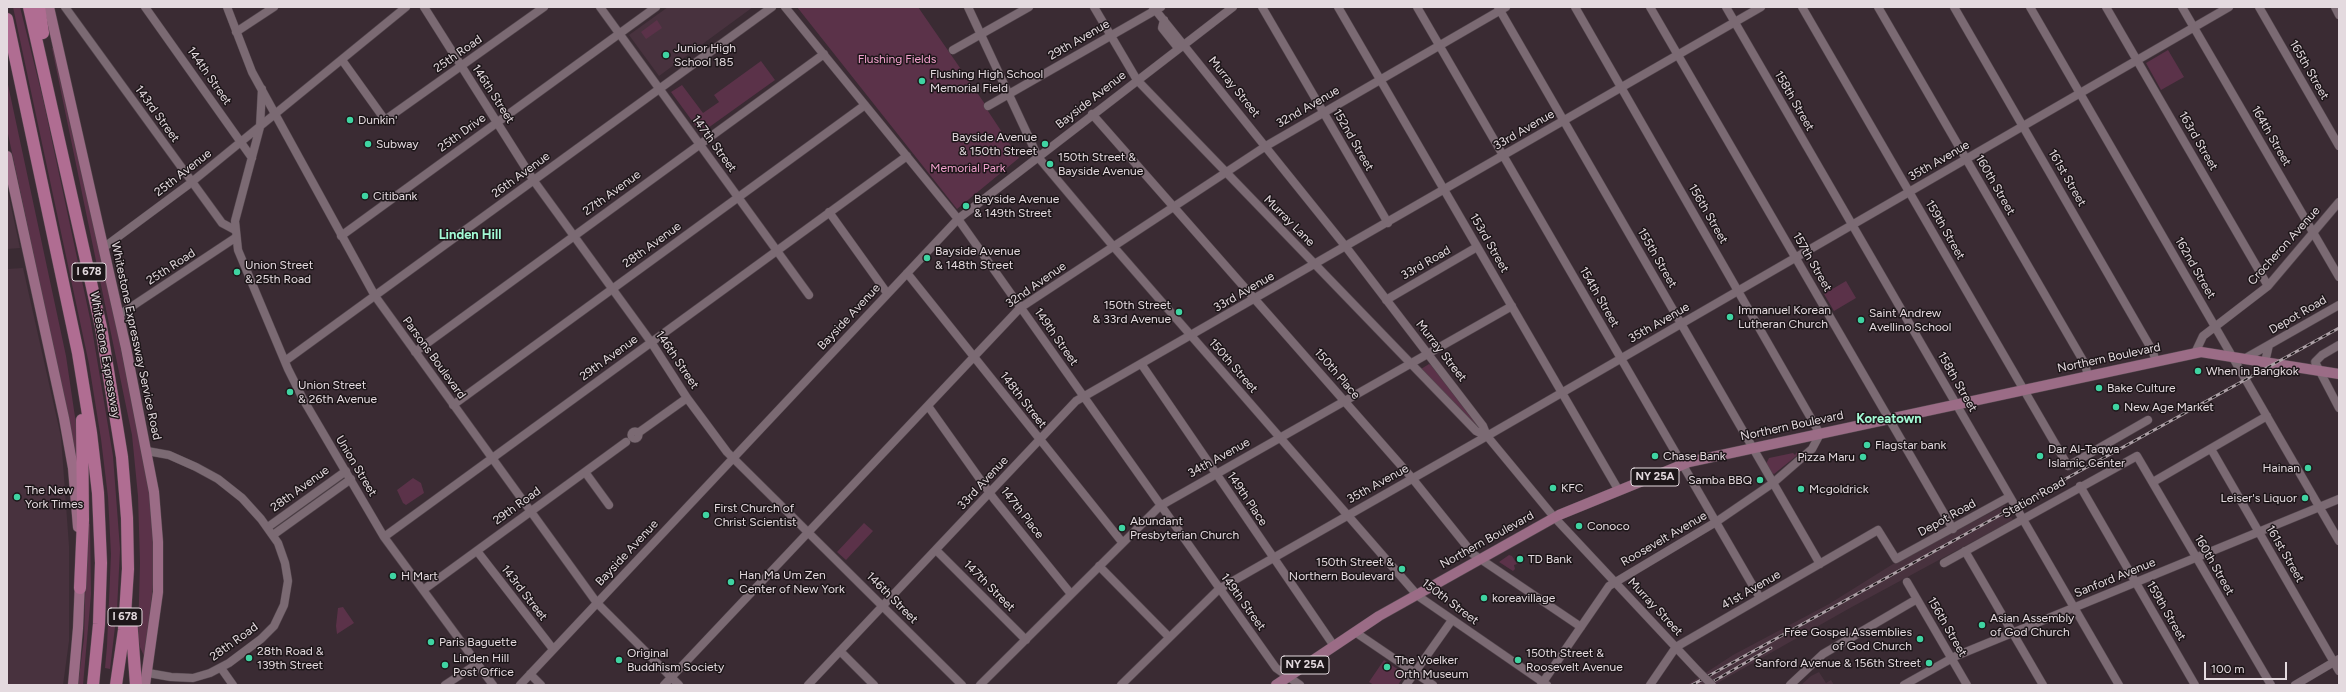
<!DOCTYPE html>
<html>
<head>
<meta charset="utf-8">
<style>
  body { margin:0 }
  #map { position:relative; width:2346px; height:692px; overflow:hidden; background:#3a2b33; font-family:Figtree,sans-serif }
  canvas { display:block }
  .frame { position:absolute; inset:0; border:8px solid #e4dadf; pointer-events:none }
  .scale { position:absolute; left:2204px; top:662px; width:83px; height:18px; box-sizing:border-box; border:2px solid #e4dadf; border-top:0; padding-left:5px; font-size:12px; line-height:14px; white-space:nowrap; color:#e4dadf; -webkit-text-stroke:3px #1d1619; paint-order:stroke }
</style>
</head>
<body>
<div id="map">
<canvas width="2346" height="692"></canvas>
<div class="frame"></div>
<div class="scale">100 m</div>
</div>
<script>
const ctx = document.querySelector('canvas').getContext('2d');
ctx.lineJoin = 'round';
function paint(path, color) { ctx.fillStyle = color; ctx.fill(path, 'evenodd'); }
const shape = rows => new Path2D(rows.map(r => 'M' + r).join(''));
function stroke(path, color, width, dash) { ctx.strokeStyle = color; ctx.lineWidth = width; ctx.lineCap = dash ? 'butt' : 'round'; ctx.setLineDash(dash || []); ctx.stroke(path); }
function label(font, color, halo, rows, align = 'center') {
  ctx.font = font + ' Figtree,sans-serif'; ctx.lineWidth = 3; ctx.setLineDash([]); ctx.textBaseline = 'middle'; ctx.strokeStyle = halo; ctx.fillStyle = color; for (const [text, x, y, turn = 0] of rows) {
    ctx.save(); ctx.translate(x, y); ctx.rotate((+turn || 0) * Math.PI / 180); ctx.textAlign = isNaN(turn) ? turn : align; if (halo) ctx.strokeText(text, 0, 0); ctx.fillText(text, 0, 0); ctx.restore();
  }
}
const built = shape([
  [668,7,753,7,659,76,629,35],
  [7,188,20,248,7,249],
  [23,268,61,437,69,546,69,641,63,685,7,685,7,269],
  [2005,505,2013,520,1850,608,1714,685,1687,685,1733,655,1829,604,1893,564],
  [1819,672,1826,683,1831,680,1834,685,1801,685,1811,676]
]);
const green = shape([
  [13,7,20,7,43,99,91,323,113,456,120,549,117,610,110,669,105,668,107,646,111,554,108,497,101,439,89,364],
  [797,7,918,7,987,107,986,108,1019,158,957,209],
  [657,20,662,28,646,39,641,32],
  [52,48,54,48,115,319,151,501,154,545,153,585,145,658,140,647,138,636,140,563,138,496,132,435],
  [2168,50,2184,77,2161,90,2146,63],
  [761,61,775,80,701,133,671,92,682,85,703,113,719,102,714,95],
  [7,80,66,356,79,444,78,454,76,455,7,129],
  [1846,281,1856,298,1834,311,1824,294],
  [1429,364,1431,365,1480,429,1421,369],
  [1797,452,1800,453,1774,474,1772,473,1766,464,1769,458,1793,453,1795,455],
  [413,478,421,483,424,493,406,505,403,503,397,490],
  [87,523,90,524,91,594,83,685,78,685,84,638],
  [864,523,873,531,846,560,837,552],
  [1509,555,1512,556,1517,564,1514,565,1515,569,1513,571,1499,562],
  [343,607,354,623,337,634,336,626,338,608],
  [1384,660,1405,674,1398,685,1374,685,1369,682]
]);
const minor = shape([
  [65,7,222,223,235,230],
  [145,7,252,158],
  [227,7,252,72,375,296,597,603,679,685],
  [424,7,534,181,651,342,687,398,727,452,962,685],
  [600,7,809,295],
  [785,7,958,219,1276,668,1300,685],
  [968,7,1038,157,1113,246,1418,596,1547,685],
  [1094,7,1137,80,1476,431,1487,436],
  [1153,7,1346,247,1483,426,1487,436,1554,517,1698,671],
  [1262,7,1388,223],
  [1338,7,1619,491],
  [1417,7,1760,598],
  [1498,7,1820,564],
  [1650,7,1953,529],
  [1726,7,2119,685],
  [1802,7,2068,466,2148,420],
  [1878,7,2085,364,2088,376],
  [1954,7,2152,350,2156,361],
  [2030,7,2339,541],
  [2106,7,2268,286],
  [2182,7,2339,277],
  [2259,7,2339,146],
  [2335,7,2339,15],
  [1164,20,1162,28,1178,48],
  [236,32,274,7],
  [953,50,1029,7],
  [342,60,385,120,544,7],
  [262,89,260,127,235,221,238,250,288,369,303,399,384,537,493,685],
  [988,106,1161,7],
  [1092,114,1412,478,1473,554,1581,627],
  [829,212,887,293],
  [341,236,656,7],
  [103,248,188,185,406,7],
  [907,273,1122,542],
  [1386,300,1477,247],
  [119,315,235,238],
  [2339,345,2322,355,2315,362,2339,408],
  [415,352,824,54],
  [2195,353,2203,336,2268,286,2339,202],
  [2244,359,2339,305],
  [285,361,772,7],
  [2265,362,2269,345],
  [1142,365,1334,646],
  [453,405,865,105],
  [928,406,994,499,1071,594],
  '631.5 435a3.5 3.5 0 1 1 7 0a3.5 3.5 0 1 1-7 0Z',
  [638,433,687,398],
  [2211,449,2339,671],
  [147,451,169,455,196,467,218,479,242,498,261,519,278,543,285,563,288,581,284,605,274,626,261,639,229,663,210,673,193,678,171,677,148,673],
  [585,472,609,505],
  [2153,482,2267,416],
  [2080,486,2195,685],
  [268,527,346,471],
  [273,535,351,479],
  [384,537,907,156],
  [936,550,1026,640],
  [477,551,553,649],
  [1965,551,2043,685],
  [1944,563,2137,456,2271,685],
  [1099,566,1169,637],
  [1907,582,1967,685],
  [423,590,626,442],
  [1355,632,1433,685],
  [840,651,874,685],
  [221,668,233,685],
  [530,674,541,685],
  [445,685,477,664],
  [520,685,958,219,1233,7],
  [664,685,1020,308,1266,146,1506,7],
  [808,685,1076,401,1761,7],
  [980,685,1160,506,1512,306],
  [1121,685,1219,589,1487,436,2229,7],
  [1406,685,1452,620],
  [1541,685,1609,586,1716,522,1773,483,1812,449,1820,434,1575,7],
  [1650,685,1676,647,1878,530,1896,559,2009,497],
  [1790,685,1823,654,1917,599],
  [1904,685,1956,656,2339,499],
  [2295,685,2339,659]
]);
const major = shape([
  [49,7,126,348,154,492,158,542,158,592,145,685],
  [7,156,64,418,73,468,78,527],
  [73,685,78,628,80,581],
  [1276,685,1379,616,1559,515,1689,462,2201,352,2339,374]
]);
const highway = shape([
  [29,7,101,327,122,457,127,518,128,569,124,630,116,685],
  [39,7,43,33],
  [7,19,78,353,91,433,98,493,101,563,99,624,93,685],
  [80,588,83,520,82,420],
  [131,618,136,685]
]);
const rail = shape([
  [1692,685,2339,328],
  [1707,685,1771,648]
]);
const minorBridge = shape([
  [1698,671,1712,685]
]);
const markers = [
  [666,55,4,"#3fd4a2"],
  [922,81,4,"#3fd4a2"],
  [350,120,4,"#3fd4a2"],
  [368,144,4,"#3fd4a2"],
  [1045,144,4,"#3fd4a2"],
  [1050,164,4,"#3fd4a2"],
  [365,196,4,"#3fd4a2"],
  [966,206,4,"#3fd4a2"],
  [927,258,4,"#3fd4a2"],
  [237,272,4,"#3fd4a2"],
  [1179,312,4,"#3fd4a2"],
  [1730,317,4,"#3fd4a2"],
  [1861,320,4,"#3fd4a2"],
  [2198,371,4,"#3fd4a2"],
  [2099,388,4,"#3fd4a2"],
  [290,392,4,"#3fd4a2"],
  [2116,407,4,"#3fd4a2"],
  [1867,445,4,"#3fd4a2"],
  [1655,456,4,"#3fd4a2"],
  [2040,456,4,"#3fd4a2"],
  [1863,457,4,"#3fd4a2"],
  [2308,468,4,"#3fd4a2"],
  [1760,480,4,"#3fd4a2"],
  [1553,488,4,"#3fd4a2"],
  [1801,489,4,"#3fd4a2"],
  [17,497,4,"#3fd4a2"],
  [2305,498,4,"#3fd4a2"],
  [706,515,4,"#3fd4a2"],
  [1579,526,4,"#3fd4a2"],
  [1122,528,4,"#3fd4a2"],
  [1520,559,4,"#3fd4a2"],
  [1402,569,4,"#3fd4a2"],
  [393,576,4,"#3fd4a2"],
  [731,582,4,"#3fd4a2"],
  [1484,598,4,"#3fd4a2"],
  [1982,625,4,"#3fd4a2"],
  [1920,639,4,"#3fd4a2"],
  [431,642,4,"#3fd4a2"],
  [249,658,4,"#3fd4a2"],
  [619,660,4,"#3fd4a2"],
  [1518,660,4,"#3fd4a2"],
  [1929,663,4,"#3fd4a2"],
  [445,665,4,"#3fd4a2"],
  [1387,667,4,"#3fd4a2"]
];
const shields = [
  [89,272,34],
  [1655,477,48],
  [125,617,34],
  [1305,665,48]
];
const shieldNames = [
  ["I 678",89,272],
  ["NY 25A",1655,477],
  ["I 678",125,617],
  ["NY 25A",1305,665]
];
const streetNames = [
  ["29th Avenue",1079,40,-30],
  ["25th Road",458,54,-35],
  ["165th Street",2309,70,60],
  ["144th Street",209,76,55],
  ["Murray Street",1234,87,51],
  ["146th Street",493,94,57],
  ["Bayside Avenue",1091,100,-38],
  ["158th Street",1794,101,60],
  ["32nd Avenue",1308,107,-30],
  ["143rd Street",157,114,54],
  ["33rd Avenue",1524,130,-30],
  ["25th Drive",462,133,-36],
  ["164th Street",2271,136,60],
  ["152nd Street",1353,140,60],
  ["163rd Street",2198,141,60],
  ["147th Street",714,144,54],
  ["35th Avenue",1939,161,-30],
  ["25th Avenue",183,173,-38],
  ["26th Avenue",521,175,-36],
  ["161st Street",2067,178,60],
  ["160th Street",1995,185,60],
  ["27th Avenue",612,193,-36],
  ["156th Street",1708,214,60],
  ["Murray Lane",1289,221,45],
  ["159th Street",1945,230,60],
  ["153rd Street",1489,243,60],
  ["28th Avenue",652,245,-36],
  ["Crocheron Avenue",2284,246,-48],
  ["155th Street",1657,258,60],
  ["157th Street",1812,262,60],
  ["33rd Road",1426,263,-30],
  ["25th Road",171,267,-33],
  ["162nd Street",2195,268,60],
  ["32nd Avenue",1036,285,-35],
  ["33rd Avenue",1244,292,-30],
  ["154th Street",1599,297,60],
  ["Depot Road",2298,315,-30],
  ["Bayside Avenue",849,317,-47],
  ["35th Avenue",1659,323,-30],
  ["149th Street",1056,337,55],
  ["Whitestone Expressway Service Road",136,341,78],
  ["Murray Street",1441,351,52],
  ["Whitestone Expressway",105,355,80],
  ["Parsons Boulevard",434,358,54],
  ["29th Avenue",609,358,-36],
  ["Northern Boulevard",2109,358,-12],
  ["146th Street",677,360,56],
  ["150th Street",1233,366,49],
  ["150th Place",1337,374,49],
  ["158th Street",1957,382,60],
  ["148th Street",1023,400,52],
  ["Northern Boulevard",1792,426,-12],
  ["34th Avenue",1219,458,-29],
  ["Union Street",356,466,59],
  ["33rd Avenue",983,483,-47],
  ["35th Avenue",1378,484,-29],
  ["28th Avenue",300,489,-36],
  ["Station Road",2034,498,-29],
  ["149th Place",1247,499,56],
  ["29th Road",517,506,-36],
  ["147th Place",1022,513,52],
  ["Depot Road",1947,518,-29],
  ["Roosevelt Avenue",1664,539,-30],
  ["Northern Boulevard",1487,540,-29],
  ["Bayside Avenue",627,553,-47],
  ["161st Street",2285,554,60],
  ["160th Street",2214,565,60],
  ["Sanford Avenue",2115,578,-22],
  ["147th Street",989,586,45],
  ["41st Avenue",1751,590,-30],
  ["143rd Street",524,593,52],
  ["146th Street",892,598,45],
  ["149th Street",1243,602,54],
  ["150th Street",1450,602,37],
  ["Murray Street",1655,607,47],
  ["159th Street",2166,611,60],
  ["156th Street",1947,627,60],
  ["28th Road",234,642,-36]
];
const poiNames = [
  ["Junior High",674,48],
  ["School 185",674,62],
  ["Flushing High School",930,74],
  ["Memorial Field",930,88],
  ["Dunkin'",358,120],
  ["Bayside Avenue",1037,137,"right"],
  ["& 150th Street",1037,151,"right"],
  ["Subway",376,144],
  ["150th Street &",1058,157],
  ["Bayside Avenue",1058,171],
  ["Citibank",373,196],
  ["Bayside Avenue",974,199],
  ["& 149th Street",974,213],
  ["Bayside Avenue",935,251],
  ["& 148th Street",935,265],
  ["Union Street",245,265],
  ["& 25th Road",245,279],
  ["150th Street",1171,305,"right"],
  ["& 33rd Avenue",1171,319,"right"],
  ["Immanuel Korean",1738,310],
  ["Lutheran Church",1738,324],
  ["Saint Andrew",1869,313],
  ["Avellino School",1869,327],
  ["When in Bangkok",2206,371],
  ["Union Street",298,385],
  ["& 26th Avenue",298,399],
  ["Bake Culture",2107,388],
  ["New Age Market",2124,407],
  ["Flagstar bank",1875,445],
  ["Dar Al-Taqwa",2048,449],
  ["Islamic Center",2048,463],
  ["Chase Bank",1663,456],
  ["Pizza Maru",1855,457,"right"],
  ["Hainan",2300,468,"right"],
  ["Samba BBQ",1752,480,"right"],
  ["KFC",1561,488],
  ["Mcgoldrick",1809,489],
  ["The New",25,490],
  ["York Times",25,504],
  ["Leiser's Liquor",2297,498,"right"],
  ["First Church of",714,508],
  ["Christ Scientist",714,522],
  ["Abundant",1130,521],
  ["Presbyterian Church",1130,535],
  ["Conoco",1587,526],
  ["TD Bank",1528,559],
  ["150th Street &",1394,562,"right"],
  ["Northern Boulevard",1394,576,"right"],
  ["Han Ma Um Zen",739,575],
  ["Center of New York",739,589],
  ["H Mart",401,576],
  ["koreavillage",1492,598],
  ["Asian Assembly",1990,618],
  ["of God Church",1990,632],
  ["Free Gospel Assemblies",1912,632,"right"],
  ["of God Church",1912,646,"right"],
  ["Paris Baguette",439,642],
  ["28th Road &",257,651],
  ["139th Street",257,665],
  ["Original",627,653],
  ["Buddhism Society",627,667],
  ["150th Street &",1526,653],
  ["Roosevelt Avenue",1526,667],
  ["Linden Hill",453,658],
  ["Post Office",453,672],
  ["The Voelker",1395,660],
  ["Orth Museum",1395,674],
  ["Sanford Avenue & 156th Street",1921,663,"right"]
];
const parkNames = [
  ["Flushing Fields",897,59],
  ["Memorial Park",968,168]
];
const neighbourhoodNames = [
  ["Linden Hill",470,235],
  ["Koreatown",1889,419]
];
paint(built, '#48323e');
paint(green, '#5b3249');
stroke(minor, '#54474e', 9);
stroke(major, '#54474e', 11);
stroke(highway, '#54474e', 13);
stroke(minor, '#7b6a73', 8);
stroke(major, '#9b6c86', 10);
stroke(highway, '#b06d92', 12);
stroke(rail, '#aca0a6', 3);
stroke(rail, '#1d1619', 1.5, [4.5]);
stroke(minorBridge, '#54474e', 9, []);
stroke(minorBridge, '#7b6a73', 8);
for (const [x, y, r, color] of markers) { const dot = new Path2D(); dot.arc(x, y, r, 0, 2 * Math.PI); ctx.fillStyle = color; ctx.fill(dot); stroke(dot, '#1d1619', 1.5); }
for (const [x, y, w] of shields) { const box = new Path2D(); box.roundRect(x - w / 2, y - 9, w, 18, 3); ctx.fillStyle = '#1d1619'; ctx.fill(box); stroke(box, '#e4dadf', 1); }
label('bold 11px', '#e4dadf', null, shieldNames);
label('12px', '#e4dadf', '#1d1619', streetNames);
label('12px', '#e4dadf', '#1d1619', poiNames, 'left');
label('12px', '#f2a1cd', '#1d1619', parkNames);
label('bold 13px', '#a2fad5', '#1d1619', neighbourhoodNames);
</script>
</body>
</html>
